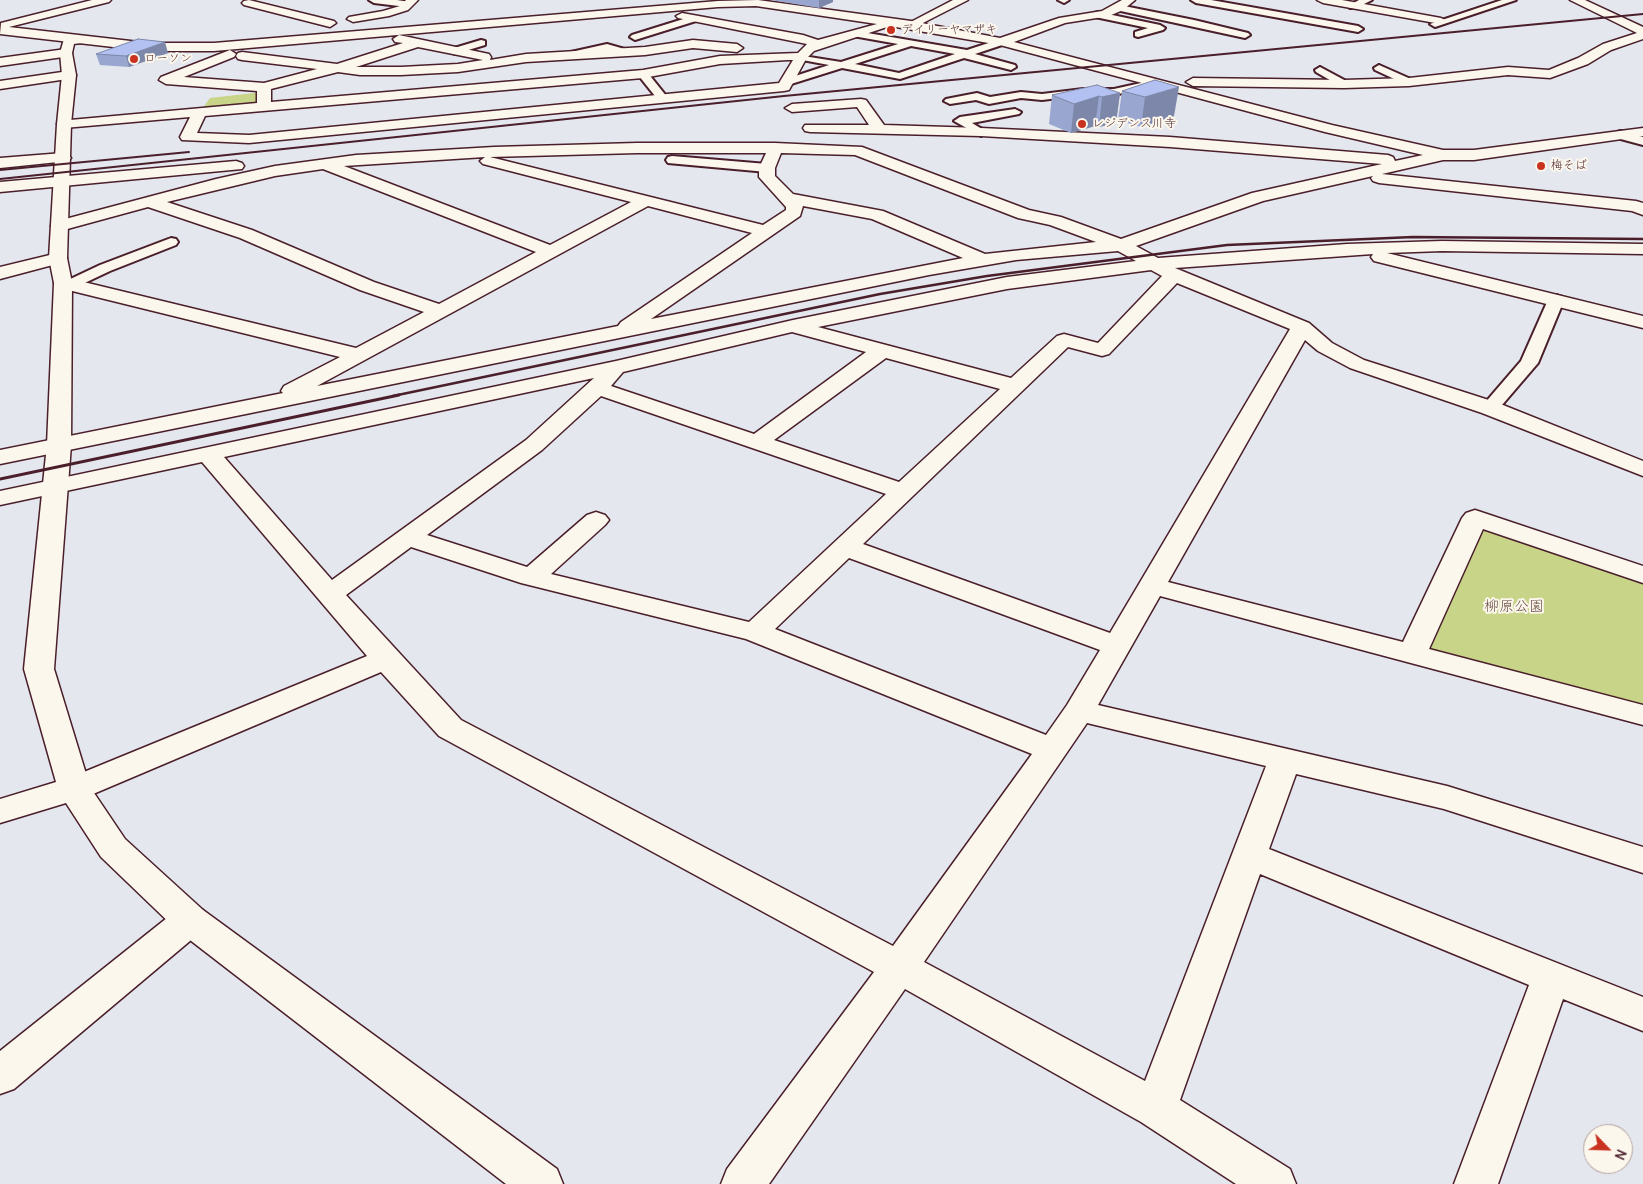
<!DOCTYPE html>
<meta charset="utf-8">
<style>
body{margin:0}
#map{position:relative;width:1643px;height:1184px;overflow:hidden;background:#e5e7ee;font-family:Delius,sans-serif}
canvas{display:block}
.north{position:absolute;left:1583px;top:1124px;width:50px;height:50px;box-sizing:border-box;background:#fbf7ec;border:1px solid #b4a19f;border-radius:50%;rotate:114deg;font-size:14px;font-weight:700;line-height:20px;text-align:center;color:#4a1f2b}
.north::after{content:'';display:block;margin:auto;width:18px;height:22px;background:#c8321e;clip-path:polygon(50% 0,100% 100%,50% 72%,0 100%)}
</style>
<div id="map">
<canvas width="1643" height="1184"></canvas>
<div class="north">N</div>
</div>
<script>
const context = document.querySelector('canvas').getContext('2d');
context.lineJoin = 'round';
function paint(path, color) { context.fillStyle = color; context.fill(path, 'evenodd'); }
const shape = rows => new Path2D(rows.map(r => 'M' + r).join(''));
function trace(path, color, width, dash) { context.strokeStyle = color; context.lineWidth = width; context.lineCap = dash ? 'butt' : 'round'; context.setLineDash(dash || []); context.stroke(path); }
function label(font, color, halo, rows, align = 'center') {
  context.font = font + ' Delius,"Klee One",sans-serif'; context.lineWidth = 4; context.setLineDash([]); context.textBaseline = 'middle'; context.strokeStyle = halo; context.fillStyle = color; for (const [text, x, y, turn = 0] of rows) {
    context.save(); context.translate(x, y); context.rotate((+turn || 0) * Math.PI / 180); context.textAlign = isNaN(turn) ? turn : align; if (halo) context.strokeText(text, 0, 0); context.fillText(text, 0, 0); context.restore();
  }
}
paint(shape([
 [263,92,264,106,200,112,210,98],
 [1475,518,1643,575,1643,715,1412,654]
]), '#c8d488');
const lane = shape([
 [369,0,397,0,410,2,412,4,407,7,374,3,369,0],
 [1058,0,1069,0,1064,3,1058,0],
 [1191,0,1211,0,1358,26,1363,29,1358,32,1196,3,1191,0],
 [1359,0,1372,0,1356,8,1350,8,1348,6,1359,0],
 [1502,0,1516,0,1435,27,1430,24,1502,0],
 [1119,5,1194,20,1248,33,1250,35,1245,38,1116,10,1116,6,1119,5],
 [1098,12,1160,25,1165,28,1163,30,1138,37,1135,36,1135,32,1148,28,1095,17,1095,13,1098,12],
 [693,16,696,17,696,21,635,40,630,37,632,35,693,16],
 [856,31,967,50,1001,39,1006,42,1005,44,975,54,1015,65,1016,67,1011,70,964,58,900,79,842,68,791,84,783,84,782,82,783,80,829,65,797,59,796,57,797,55,841,62,898,44,853,36,853,32,856,31],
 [911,46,955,54,899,73,855,64,911,46],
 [481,40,485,41,485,45,455,54,450,51,451,49,481,40],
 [607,44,628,50,629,52,624,55,607,50,575,57,570,54,571,52,607,44],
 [1379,65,1413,80,1414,82,1413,84,1405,84,1375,70,1374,68,1379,65],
 [1320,67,1348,82,1349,84,1348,86,1340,86,1316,72,1315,70,1320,67],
 [643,71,647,72,667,97,669,99,667,101,659,101,639,76,638,74,639,72,643,71],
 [1150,81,1154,82,1155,84,1154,86,1114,95,1083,95,1042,100,1021,98,989,104,976,100,950,104,944,101,946,99,977,93,990,97,1021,92,1042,94,1083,89,1114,89,1150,81],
 [1015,109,1021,112,1019,114,972,123,987,132,981,136,954,121,960,117,1015,109],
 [1621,131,1643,137,1643,145,1617,138,1615,135,1617,132,1621,131],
 [672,156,767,164,773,168,767,172,668,163,666,160,668,157,672,156],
 [171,238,176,239,178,242,176,245,110,271,74,288,69,290,64,288,61,285,64,282,100,265,171,238],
 [1556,295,1562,297,1564,300,1538,363,1496,412,1490,413,1484,412,1481,408,1484,404,1521,361,1548,300,1550,297,1556,295]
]);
const street = shape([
 [92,0,111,0,109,2,9,27,148,43,214,43,718,1,758,0,911,21,1000,38,1059,18,1102,11,1122,0,1135,0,1123,10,1109,16,1065,23,1014,42,1332,125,1443,150,1474,150,1643,128,1643,136,1474,160,1443,160,1382,174,1636,201,1643,203,1643,215,1632,211,1379,183,1373,181,1371,178,1373,176,1263,201,1136,246,1158,258,1347,244,1442,241,1643,244,1643,254,1442,251,1387,253,1643,316,1643,328,1374,261,1371,257,1373,254,1175,268,1309,323,1332,343,1364,360,1498,403,1643,461,1643,476,1482,413,1350,368,1318,351,1305,340,1168,582,1403,642,1462,518,1466,513,1475,510,1643,566,1643,583,1483,529,1429,649,1643,705,1643,725,1160,596,1098,705,1447,786,1643,847,1643,873,1444,809,1296,774,1269,849,1643,997,1643,1031,1563,999,1498,1184,1454,1184,1529,985,1260,874,1180,1100,1290,1169,1296,1184,1236,1184,1141,1122,905,989,769,1184,721,1184,727,1169,874,972,439,736,381,672,86,797,74,801,62,797,58,789,62,781,367,656,202,462,0,505,0,491,616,361,793,320,1007,277,1136,261,1118,251,1016,260,929,275,0,464,0,450,283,393,281,391,284,386,340,357,56,287,54,283,56,279,63,277,356,348,424,312,360,290,240,238,148,207,60,231,54,230,51,226,54,222,216,179,275,166,356,155,494,147,637,143,775,143,862,147,1029,210,1061,217,1121,239,1252,193,1382,164,1170,147,981,136,810,132,805,131,803,128,805,125,869,125,857,107,792,112,785,108,792,104,861,99,866,100,884,125,981,128,1170,137,1388,155,1393,157,1395,161,1423,155,1325,132,1000,45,890,26,814,51,806,59,789,90,784,91,249,143,182,140,180,137,190,117,64,128,59,127,57,124,59,121,257,103,257,91,166,84,159,80,161,77,230,50,236,54,234,57,184,77,264,83,317,69,242,60,238,59,236,56,238,53,242,52,337,64,403,43,395,42,393,39,399,35,489,54,491,57,490,60,526,54,645,47,693,40,737,44,743,48,737,52,693,48,645,55,526,62,458,72,401,75,360,75,338,72,271,89,271,102,643,70,720,56,798,53,807,44,678,18,676,16,682,13,803,35,818,40,877,24,756,6,718,7,214,51,148,51,0,34,1,23,92,0],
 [418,47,483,60,458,64,401,67,356,67,418,47],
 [788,60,793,60,779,83,249,135,197,133,205,116,643,78,720,64,788,60],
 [637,153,766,153,759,168,759,177,786,207,786,210,763,225,490,157,637,153],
 [781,153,855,155,1018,218,1050,225,1096,242,985,254,883,211,793,194,775,176,775,168,781,153],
 [485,157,480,161,483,164,631,202,550,245,344,166,485,157],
 [323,169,536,252,439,304,374,282,252,230,167,202,275,176,323,169],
 [648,206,752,233,621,322,618,326,317,386,648,206],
 [803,206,872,219,963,258,651,319,800,216,803,206],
 [1151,270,1162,276,1098,343,1064,334,1057,336,1011,378,818,327,1007,289,1151,270],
 [1177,283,1290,329,1110,633,863,544,1068,347,1102,356,1109,354,1177,283],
 [792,332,866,352,754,434,611,386,623,372,792,332],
 [886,358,1000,389,899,482,774,440,886,358],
 [594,378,526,440,332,580,224,457,594,378],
 [601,396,886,494,749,622,551,574,605,525,609,520,605,515,596,512,587,515,527,567,427,535,542,450,601,396],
 [411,547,521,583,746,639,1032,754,893,946,461,720,346,595,411,547],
 [849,558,1100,650,1067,705,1046,735,775,629,849,558],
 [1087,723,1266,766,1145,1081,924,962,1087,723],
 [249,0,334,21,336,23,330,27,244,5,242,3,244,1,249,0],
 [406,0,418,0,408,10,389,16,353,22,347,19,349,17,383,11,400,6,406,0],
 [1317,0,1342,0,1441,18,1447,21,1441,24,1323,3,1317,0],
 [1570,0,1585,0,1643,27,1643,39,1611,50,1588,64,1550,78,1508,75,1409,86,1344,88,1193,86,1186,82,1193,78,1344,80,1409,78,1508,67,1549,70,1578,58,1603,44,1637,33,1570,0],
 [66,49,72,53,70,56,0,66,0,58,66,49],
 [69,71,74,72,76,75,74,78,0,89,0,81,69,71],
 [63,153,68,155,71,158,68,161,0,168,0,158,63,153],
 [236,161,242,163,244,166,242,169,0,192,0,182,236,161],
 [58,253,64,254,67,258,64,262,0,279,0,267,58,253],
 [190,905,203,910,208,920,203,930,14,1089,0,1094,0,1051,177,910,190,905]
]);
const secondary = shape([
 [953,0,968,0,915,27,911,29,905,25,953,0],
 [77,36,83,40,81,43,74,44,72,53,76,75,71,124,67,258,72,283,71,445,54,669,90,787,125,839,203,910,557,1169,563,1184,506,1184,177,930,101,857,66,803,0,823,0,799,56,782,24,669,47,445,54,283,49,258,57,124,62,75,60,53,64,39,77,36]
]);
trace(lane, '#4a1f2b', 4);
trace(street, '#4a1f2b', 3);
trace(secondary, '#4a1f2b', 3);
paint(lane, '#fbf7ec');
paint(street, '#fbf7ec');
paint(secondary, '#fbf7ec');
trace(shape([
 [0,170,189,152],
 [0,179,784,96,1643,14]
]), '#4a1f2b', 2);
trace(shape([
 [393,396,880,294,987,276,1227,245,1413,237,1643,239]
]), '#4a1f2b', 2.5);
trace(shape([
 [0,479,399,395]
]), '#4a1f2b', 3);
paint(shape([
 [771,0,833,0,833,2,819,8],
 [168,53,129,67,100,65,96,54],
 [1155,80,1174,116,1141,127,1118,120,1122,91],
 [1120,93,1116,123,1099,127,1095,126,1071,133,1049,124,1052,95]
]), '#99a6cf');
paint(shape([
 [819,0,833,0,833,2,819,8],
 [165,42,168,53,129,67,126,56],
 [1179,87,1174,116,1141,127,1145,97],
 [1120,93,1116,123,1099,127,1102,97],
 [1099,96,1095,126,1071,133,1074,104]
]), '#7d87a9');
const building = shape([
 [138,39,165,42,126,56,96,54,138,39],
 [1155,80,1179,87,1145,97,1122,91,1155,80],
 [1097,85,1120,93,1102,97,1099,96,1074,104,1052,95,1097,85]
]);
paint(building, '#b2c1f1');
trace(building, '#7d87a9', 1);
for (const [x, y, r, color] of [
 [891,30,5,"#c8321e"],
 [134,59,5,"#c8321e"],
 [1082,124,5,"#c8321e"],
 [1541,166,5,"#c8321e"]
]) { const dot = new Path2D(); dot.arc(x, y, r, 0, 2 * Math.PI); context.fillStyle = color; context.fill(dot); trace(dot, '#fbf7ec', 2); }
label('12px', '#4a1f2b', '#fbf7ec', [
 ["デイリーヤマザキ",901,30],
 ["ローソン",144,59],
 ["レジデンス川寺",1092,124],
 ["梅そば",1551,166]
], 'left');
label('15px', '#6a4c42', '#fbf7ec', [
 ["柳原公園",1514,607]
]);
</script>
